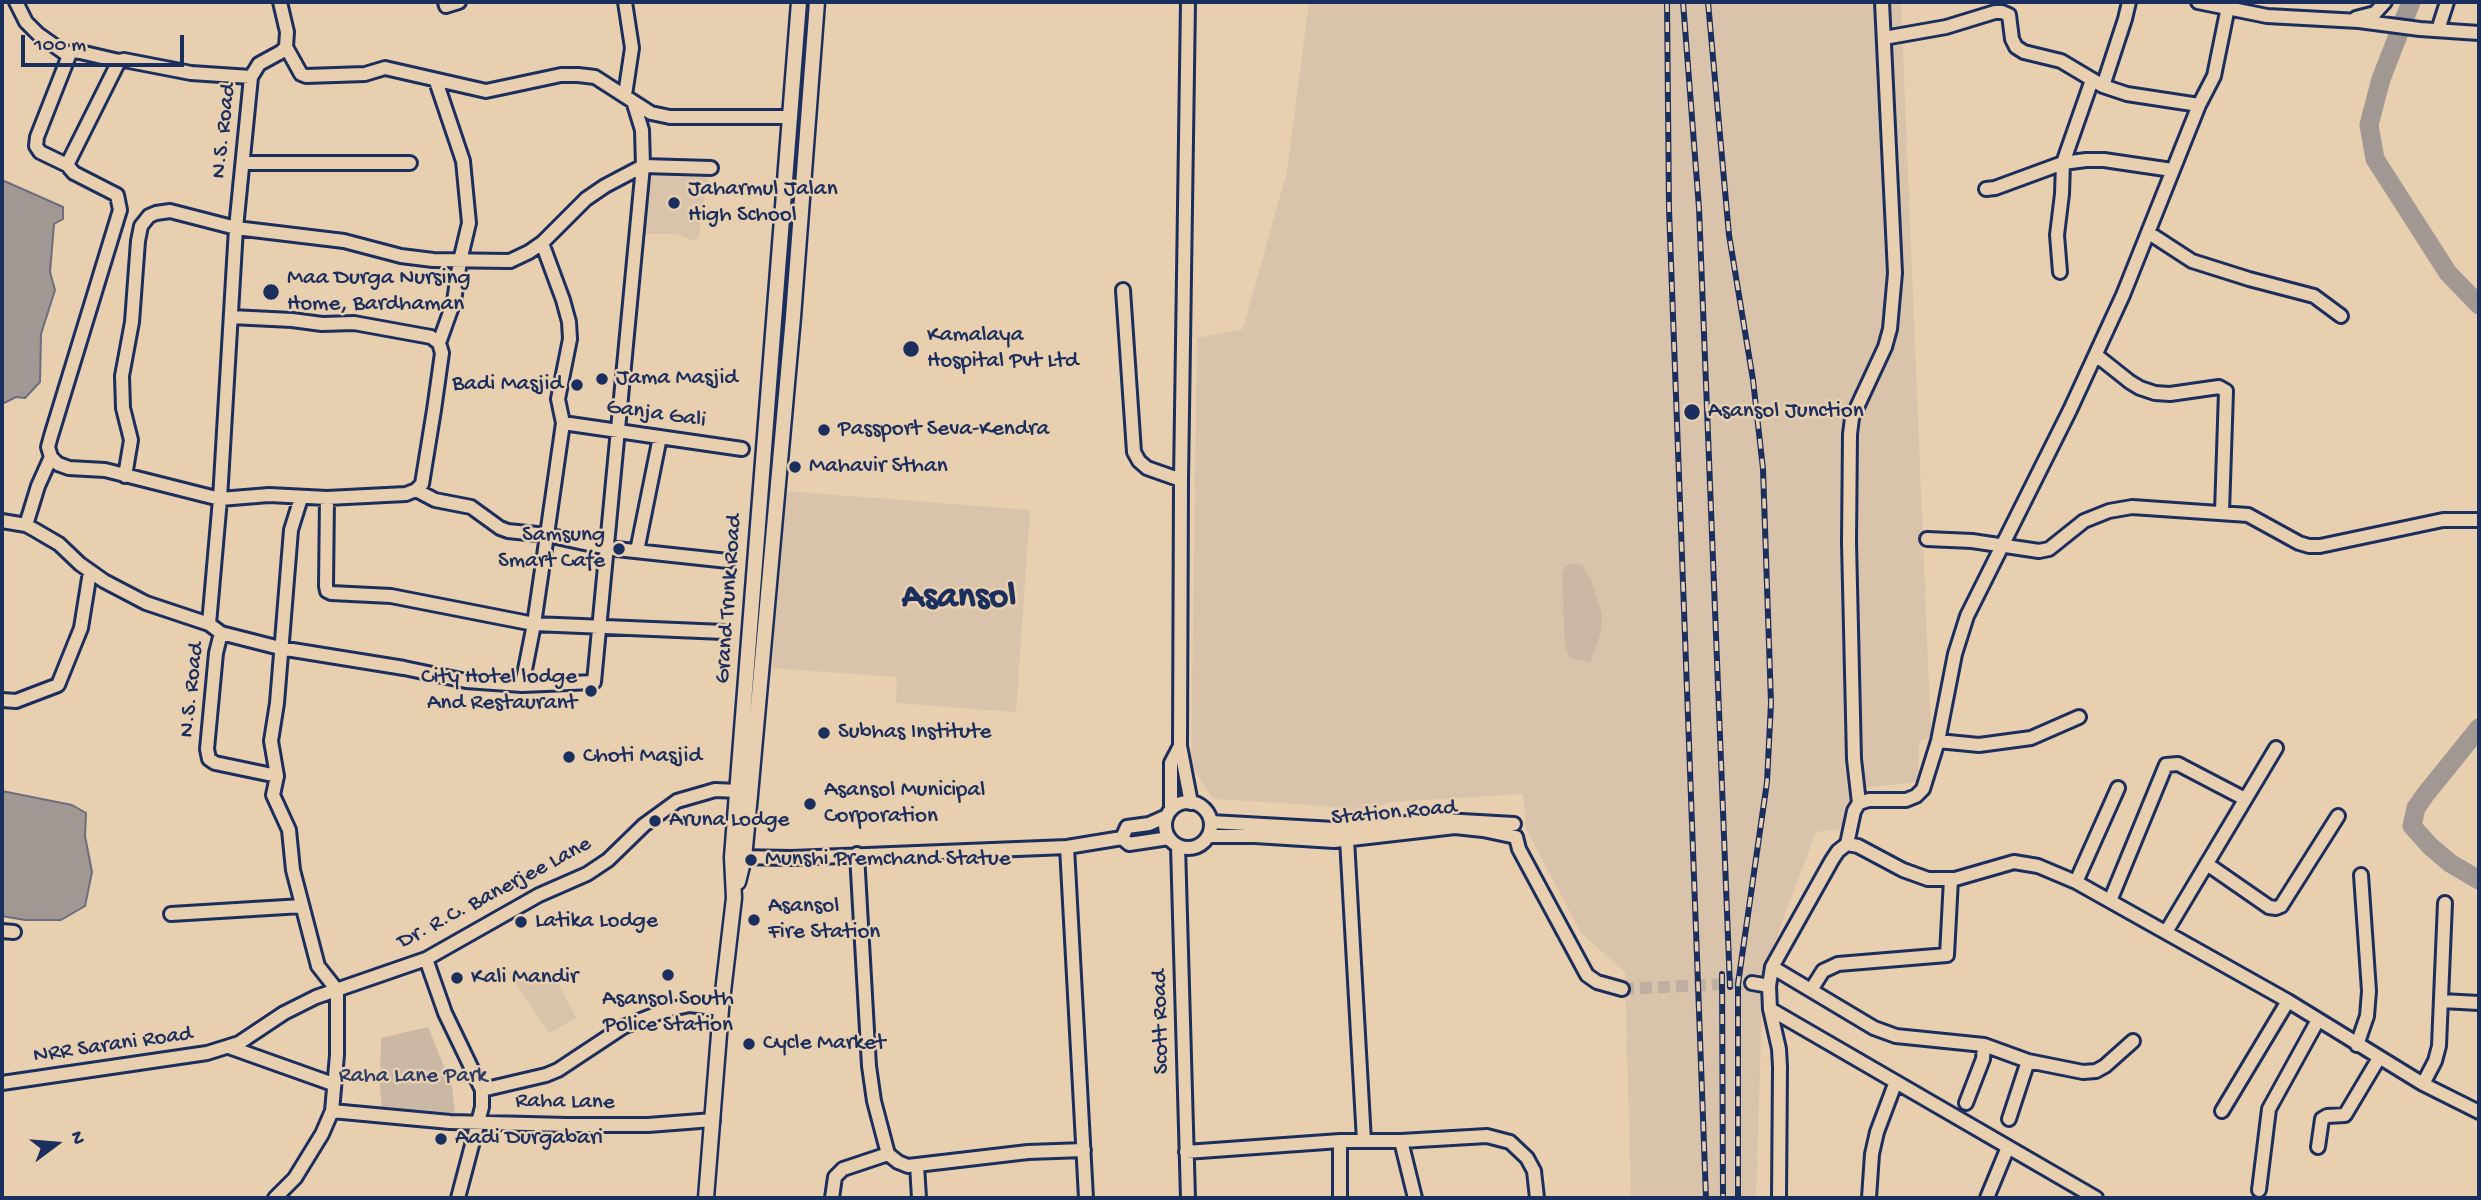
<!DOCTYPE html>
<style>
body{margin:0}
#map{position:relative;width:2481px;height:1200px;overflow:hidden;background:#e8cfb0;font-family:"Gochi Hand",sans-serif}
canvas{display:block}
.frame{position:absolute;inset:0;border:4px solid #1b2f5e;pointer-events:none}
.north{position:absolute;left:21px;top:1109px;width:70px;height:70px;-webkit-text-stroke:5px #e8cfb0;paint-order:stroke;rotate:74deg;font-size:19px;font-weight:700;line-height:28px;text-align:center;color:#1b2f5e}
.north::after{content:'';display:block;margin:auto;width:24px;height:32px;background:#1b2f5e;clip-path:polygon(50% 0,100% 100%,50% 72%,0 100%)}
.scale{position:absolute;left:21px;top:35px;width:163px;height:32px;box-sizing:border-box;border:4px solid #1b2f5e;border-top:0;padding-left:9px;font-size:21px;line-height:24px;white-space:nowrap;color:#1b2f5e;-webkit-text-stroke:5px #e8cfb0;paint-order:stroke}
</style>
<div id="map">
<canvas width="2481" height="1200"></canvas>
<div class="frame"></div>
<div class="north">N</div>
<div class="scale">100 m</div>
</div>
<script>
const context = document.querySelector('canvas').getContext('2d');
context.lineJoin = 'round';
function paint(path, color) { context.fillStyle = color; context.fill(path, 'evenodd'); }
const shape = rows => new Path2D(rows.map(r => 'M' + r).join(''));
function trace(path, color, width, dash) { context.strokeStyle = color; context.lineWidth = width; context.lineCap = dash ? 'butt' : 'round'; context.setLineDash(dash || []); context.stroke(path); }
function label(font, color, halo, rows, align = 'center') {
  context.font = font + ' "Gochi Hand",sans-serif'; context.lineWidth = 5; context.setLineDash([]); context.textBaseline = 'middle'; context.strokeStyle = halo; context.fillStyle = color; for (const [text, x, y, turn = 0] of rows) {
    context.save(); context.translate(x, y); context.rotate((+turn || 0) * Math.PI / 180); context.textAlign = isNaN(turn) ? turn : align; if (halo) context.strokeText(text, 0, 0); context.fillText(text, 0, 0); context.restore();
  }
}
paint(shape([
 [1309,2,1901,2,1931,736,1919,742,1918,782,1852,789,1847,828,1816,832,1763,973,1756,1198,1631,1198,1625,972,1581,933,1526,829,1523,794,1392,802,1359,811,1328,806,1213,799,1191,765,1197,338,1243,329,1287,171],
 [646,171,708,174,699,236,693,241,677,234,641,234],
 [784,491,1030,510,1016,712,896,703,897,677,772,668],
 [552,971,576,1018,549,1033,508,972]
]), '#d9c3aa');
paint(shape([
 [1572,563,1582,565,1590,577,1602,614,1601,632,1590,662,1570,658,1565,647,1562,575,1565,566],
 [428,1027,452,1086,455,1114,382,1111,380,1084,381,1038]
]), '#cab7a4');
const water = shape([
 [2,180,63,207,63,219,54,224,50,272,55,290,41,334,40,382,25,398,16,397,2,404,2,180],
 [2,791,72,805,86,813,85,836,92,872,85,906,61,920,25,920,2,916,2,791]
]);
paint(water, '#a19894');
trace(water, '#6b6e7e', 2);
trace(shape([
 [2411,2,2381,79,2369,125,2375,159,2448,273,2479,305],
 [2479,728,2425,795,2416,808,2412,826,2430,846,2450,863,2479,880]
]), '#a19894', 19);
trace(shape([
 [1622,989,1752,983]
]), '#bfafa0', 12, [12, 6]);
const minor = shape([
 [16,2,26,22,38,34,69,56],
 [445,2,446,6,459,2],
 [625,2,632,48,625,95],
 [2198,2,2267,16,2359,21,2420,29,2479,33],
 [2356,18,2375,13,2385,2],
 [2438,30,2447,2],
 [1884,38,1946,27,1995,12,2002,12,2009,15,2012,39,2016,47,2024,52,2061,61,2103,86,2127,94,2199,105],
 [286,47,301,74,306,76,365,74,385,68,486,91,561,75,578,75,595,77,651,113,670,117,791,117],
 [436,81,463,161,469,223,460,261,454,301,439,343],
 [2103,86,2125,19,2129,2],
 [243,163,410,163],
 [67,165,40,152,36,146,37,137,70,53,74,51,80,52,119,61],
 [1986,189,1995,188,2063,163,2086,160,2104,160,2172,170],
 [2149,233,2192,261,2249,279,2314,296,2341,316],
 [2060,272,2057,235,2062,194,2063,163,2092,80],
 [1123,290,1134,452,1139,461,1147,468,1181,480],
 [231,317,292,320,322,324,354,323,431,337,439,343,442,353,434,410,422,484,416,490,406,494,327,498,269,495,220,499,105,470,69,468,58,464,51,457,48,447,51,436,120,210,117,195,74,173,67,165,119,61,124,60,191,73,251,77],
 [2096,355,2130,382,2140,388,2155,393,2170,394,2219,387,2226,391,2222,512],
 [563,423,742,449],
 [125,476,131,440,123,408,122,376,132,322,138,241,141,226,149,216,156,213,170,211,236,228,344,241,401,256,433,260,510,261,529,252,542,243,586,199,605,186,643,166,711,168],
 [416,490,435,500,471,507,500,528,508,531,547,535,607,548,728,561],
 [327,498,326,586,327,591,331,593,391,596,534,624,724,632],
 [2,521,26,525,35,530,59,544,80,564,104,581,146,603,209,624],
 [26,525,38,486,51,457],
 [1927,539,1972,541,2039,551,2049,549,2084,521,2109,511,2132,507,2248,515,2299,543,2309,546,2320,546,2443,520,2479,520],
 [637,551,660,437],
 [221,633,280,648,404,668,466,681,522,685,594,682,643,166,642,130,634,104],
 [522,685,534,624,547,535,563,423,558,399,570,339,569,322,563,300,542,243],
 [2,700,16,701,58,685,81,628,90,572],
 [1938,741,1979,745,2031,738,2079,717],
 [1180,746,1181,480,1188,2],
 [277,776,271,741,277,703,291,530,301,498],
 '1165 825a23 23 0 1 1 46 0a23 23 0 1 1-46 0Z',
 [1859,803,1854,759,1849,542,1850,434,1852,418,1885,347,1890,329,1895,273,1882,2],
 [1171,810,1171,763,1180,746,1191,803],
 [1167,816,1149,824,1127,827,1122,838,1129,844,1169,838],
 [1211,822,1334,829,1444,820,1514,824],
 [1208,836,1255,836,1334,841,1455,827,1483,830,1516,837,1519,849,1587,975,1597,982,1622,989],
 [1347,839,1364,1141],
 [1847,844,1854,811,1859,803,1869,800,1906,800,1916,796,1923,789,1938,741,1955,654,1967,616,2070,410,2123,295,2199,105,2214,76,2229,2],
 [1178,846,1188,1198],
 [1067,847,1086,1198],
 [857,854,869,1066,874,1101,888,1154,898,1162,908,1166,1028,1152,1084,1150],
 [736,857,792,858,1067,847,1122,838],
 [2207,864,2269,907,2276,908,2281,906,2338,816],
 [2076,882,2118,788],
 [2110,901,2166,765,2178,764,2245,799],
 [171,914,302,906],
 [2,931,14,932],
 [2166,932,2276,748],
 [426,959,445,1013,482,1090,482,1107,458,1198],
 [1772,967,1874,1028,1896,1036,1984,1045,2028,1061,2083,1072,2096,1071,2105,1066,2133,1041],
 [1752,983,1769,986],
 [1811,990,1823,971,1838,964,1947,955,1951,879],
 [2442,1001,2479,1003],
 [1770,1009,2096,1198],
 [2357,1045,2367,1016,2369,991,2361,875],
 [229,1047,333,1084],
 [2,1083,207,1053,239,1043,284,1013,316,997,426,959,539,895,587,874,608,860,644,825,677,801,715,790,739,791],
 [2423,1084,2435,1061,2439,1046,2445,903],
 [482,1090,546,1075,558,1070,623,1027,666,1010,690,1005,721,1009],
 [1966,1103,1983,1059,1984,1045],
 [332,1111,450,1122,567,1125,648,1125,713,1120],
 [2222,1111,2288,1001],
 [2009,1119,2028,1061],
 [1340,1141,1340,1198],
 [1401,1141,1415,1198],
 [2318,1147,2322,1119,2327,1116,2345,1115,2379,1058],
 [1186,1152,1340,1141,1401,1141,1487,1136,1510,1142,1527,1158,1534,1171,1537,1198],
 [917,1165,919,1198],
 [2259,1190,2269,1109,2318,1020],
 [275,1198,295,1178,322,1134,332,1111,337,1055,337,990,318,966,293,870,289,830,273,795,277,776,215,763,209,759,207,749,216,653,221,633,209,624,220,499,236,228,251,77,259,64,281,52,286,47,287,32,280,2],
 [832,1198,835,1177,843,1169,888,1154],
 [1779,1198,1780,1067,1779,1049,1770,1009,1769,986,1772,967,1832,860,1838,851,1847,844,1858,846,1903,870,1928,879,1955,879,2014,862,2038,866,2076,882,2288,1001,2423,1084,2479,1112],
 [1869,1198,1872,1154,1877,1132,1895,1084],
 [1987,1198,2008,1147]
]);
const major = shape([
 [738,882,744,858,750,795,793,317,817,2],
 [706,1198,721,1009,734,898,732,857,799,2]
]);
trace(minor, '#1b2f5e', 18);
trace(major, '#1b2f5e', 19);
trace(minor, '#e8cfb0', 12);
trace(major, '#e8cfb0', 14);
const rail = shape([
 [1667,2,1669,209,1706,1198],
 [1683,2,1699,208,1730,987],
 [1708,2,1729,235,1753,380,1763,469,1771,703,1767,782,1738,984,1738,1198],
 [1722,974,1723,1198]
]);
trace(rail, '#1b2f5e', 6);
trace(rail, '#e8cfb0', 3.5, [10]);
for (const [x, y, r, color] of [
 [674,203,7,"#1b2f5e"],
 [271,292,9,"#1b2f5e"],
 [911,349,9,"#1b2f5e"],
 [602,379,7,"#1b2f5e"],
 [577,385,7,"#1b2f5e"],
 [1692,412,9,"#1b2f5e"],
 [824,430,7,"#1b2f5e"],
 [795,467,7,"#1b2f5e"],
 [619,549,7,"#1b2f5e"],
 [591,691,7,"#1b2f5e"],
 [824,733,7,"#1b2f5e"],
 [569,757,7,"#1b2f5e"],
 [810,804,7,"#1b2f5e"],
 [655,821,7,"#1b2f5e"],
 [751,860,7,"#1b2f5e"],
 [754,920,7,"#1b2f5e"],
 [521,922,7,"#1b2f5e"],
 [668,975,7,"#1b2f5e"],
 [457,978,7,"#1b2f5e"],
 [749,1044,7,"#1b2f5e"],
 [441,1139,7,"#1b2f5e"]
]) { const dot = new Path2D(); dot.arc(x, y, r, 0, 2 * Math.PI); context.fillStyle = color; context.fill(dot); trace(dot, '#e8cfb0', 2.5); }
label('23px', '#1b2f5e', '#e8cfb0', [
 ["N.S. Road",225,131,-84],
 ["Ganja Gali",656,415,8],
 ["Grand Trunk Road",730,599,-86],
 ["N.S. Road",193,690,-84],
 ["Station Road",1394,814,-5],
 ["Dr. R.C. Banerjee Lane",495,894,-28],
 ["Scott Road",1162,1022,-91],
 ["NRR Sarani Road",113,1046,-8],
 ["Raha Lane",565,1103,1]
]);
label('23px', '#1b2f5e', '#e8cfb0', [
 ["Jaharmul Jalan",688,190],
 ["High School",688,216],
 ["Maa Durga Nursing",287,279],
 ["Home, Bardhaman",287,305],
 ["Kamalaya",927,336],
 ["Hospital Pvt Ltd",927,362],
 ["Jama Masjid",616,379],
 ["Badi Masjid",563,385,"right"],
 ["Asansol Junction",1708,412],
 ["Passport Seva-Kendra",838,430],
 ["Mahavir Sthan",809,467],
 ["Samsung",605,536,"right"],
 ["Smart Cafe",605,562,"right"],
 ["City Hotel lodge",577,678,"right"],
 ["And Restaurant",577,704,"right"],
 ["Subhas Institute",838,733],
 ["Choti Masjid",583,757],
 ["Asansol Municipal",824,791],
 ["Corporation",824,817],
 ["Aruna Lodge",669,821],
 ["Munshi Premchand Statue",765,860],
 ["Asansol",768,907],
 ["Fire Station",768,933],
 ["Latika Lodge",535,922],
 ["Kali Mandir",471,978],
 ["Asansol South",668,1000,"center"],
 ["Police Station",668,1026,"center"],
 ["Cycle Market",763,1044],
 ["Aadi Durgabari",455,1139]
], 'left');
label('23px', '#2c3d65', '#e8cfb0', [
 ["Raha Lane Park",413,1077]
]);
label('bold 37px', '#1b2f5e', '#e8cfb0', [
 ["Asansol",959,599]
]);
</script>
